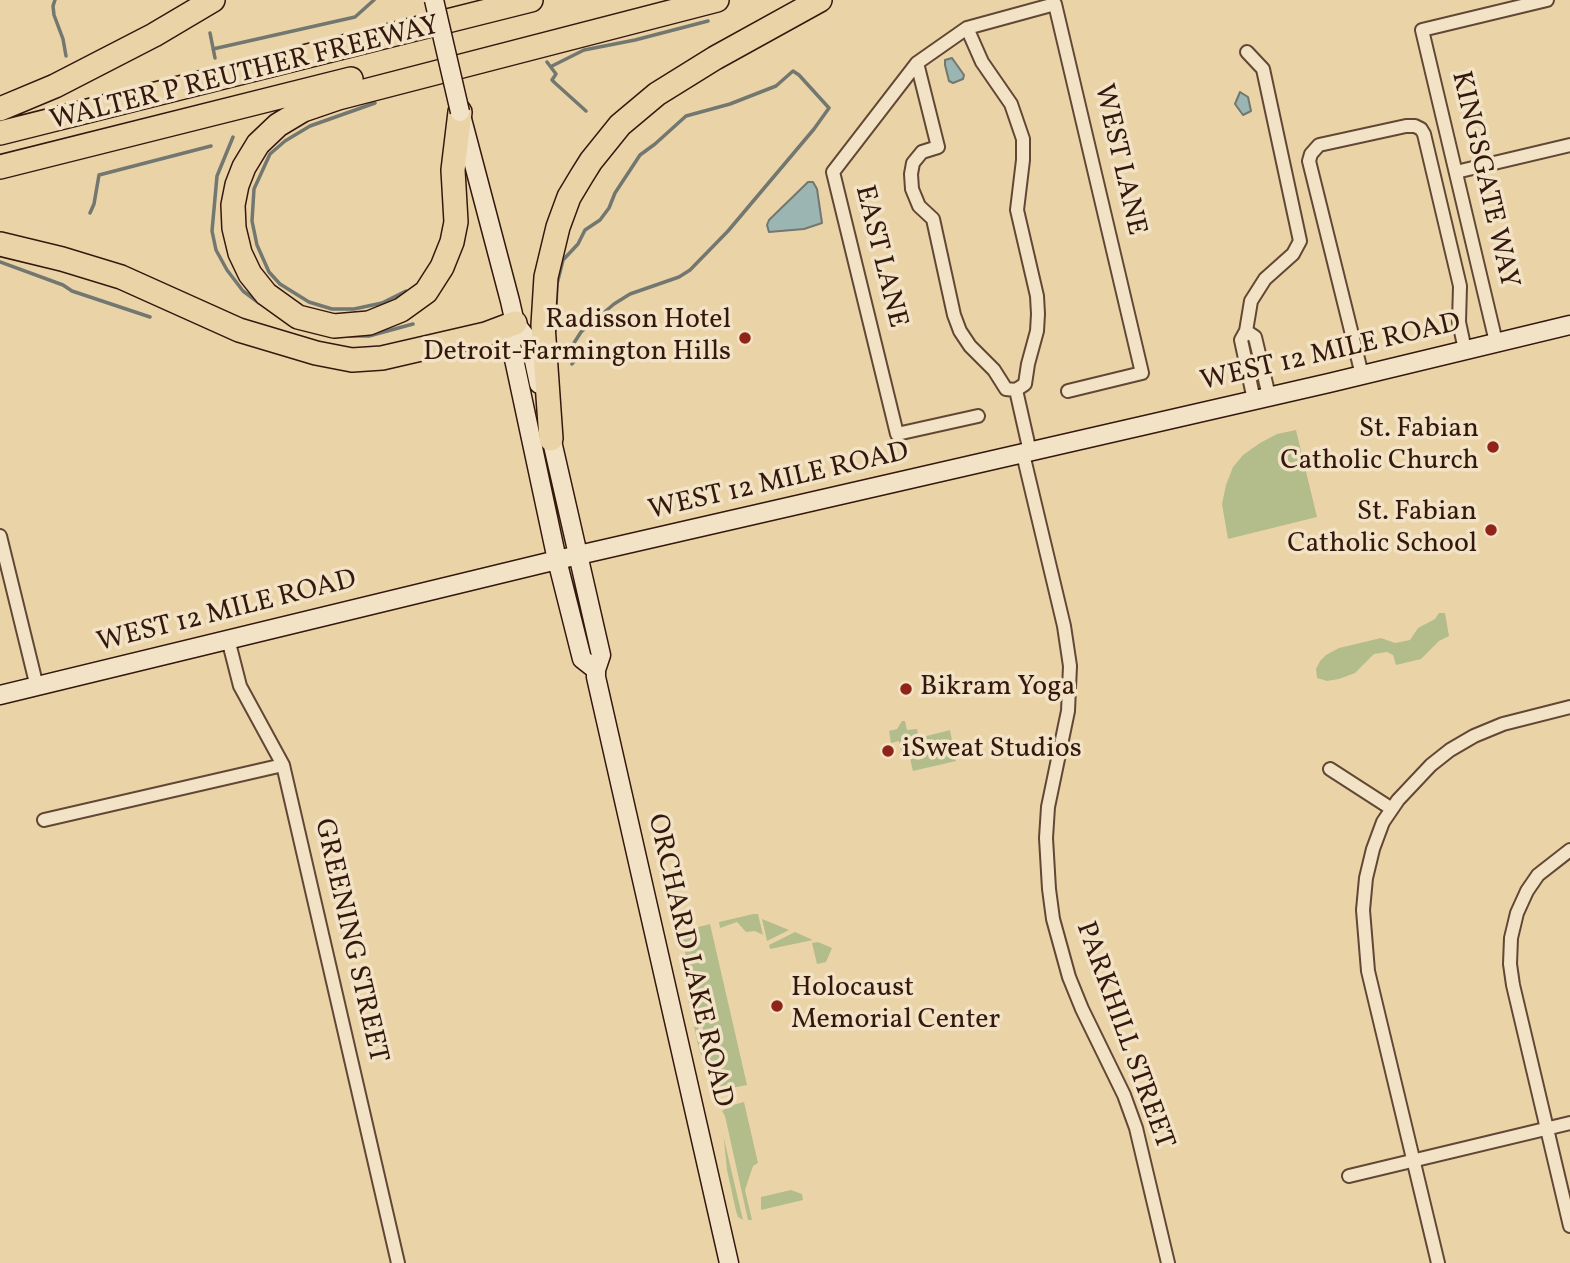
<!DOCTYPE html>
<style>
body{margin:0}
canvas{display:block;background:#ebd3a8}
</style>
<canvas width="1570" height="1263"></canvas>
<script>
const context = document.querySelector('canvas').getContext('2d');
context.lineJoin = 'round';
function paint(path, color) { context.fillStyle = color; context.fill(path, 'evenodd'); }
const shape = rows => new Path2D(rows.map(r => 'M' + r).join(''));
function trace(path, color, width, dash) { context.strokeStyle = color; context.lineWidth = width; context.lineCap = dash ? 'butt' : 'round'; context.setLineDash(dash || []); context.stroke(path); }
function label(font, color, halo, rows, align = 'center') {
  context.font = font + ' Vollkorn,serif'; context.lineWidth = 7; context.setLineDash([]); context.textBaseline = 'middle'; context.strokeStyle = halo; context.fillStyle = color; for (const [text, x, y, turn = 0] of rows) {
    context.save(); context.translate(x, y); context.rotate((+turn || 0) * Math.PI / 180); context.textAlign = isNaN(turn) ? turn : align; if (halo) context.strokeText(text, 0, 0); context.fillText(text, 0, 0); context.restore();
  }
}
paint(shape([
 [1296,430,1317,517,1228,539,1222,504,1226,485,1233,467,1243,455,1260,443,1277,434],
 [1439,613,1445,613,1449,636,1439,641,1421,659,1396,665,1393,655,1387,652,1374,654,1355,673,1339,679,1327,681,1317,678,1316,669,1320,661,1326,655,1339,648,1381,638,1395,643,1410,640,1418,628,1435,619],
 [902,721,905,721,907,730,917,729,919,738,950,730,956,761,913,771,908,750,901,751,899,741,891,743,889,731,897,729],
 [753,914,758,914,763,935,755,931,746,932,737,922,720,928,719,922],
 [762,919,789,930,767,941],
 [710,924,747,1085,726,1089,720,1087,713,1072,681,935,687,930],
 [795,932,813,940,770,949,769,945],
 [818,942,832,948,826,962,817,964,812,943],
 [684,968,691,996,709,1074,699,1049,687,995],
 [744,1102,758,1163,753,1166,745,1190,752,1220,748,1220,725,1116,722,1111,729,1106],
 [723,1131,724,1139,743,1220,738,1217,736,1211,727,1170],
 [791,1190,802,1194,803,1200,761,1210,761,1197]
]), '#b3bd8b');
const water = shape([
 [952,58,964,75,963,79,953,83,949,81,945,65,945,60,952,58],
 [1240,92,1248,97,1251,111,1243,115,1235,104,1240,92],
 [808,182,813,182,817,189,822,223,804,229,769,232,767,225,769,220,808,182]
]);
paint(water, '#9bb6b2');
trace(water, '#727770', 2);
trace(shape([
 [55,0,53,6,54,15,63,39,66,56],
 [210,33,215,58],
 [213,49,355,17,374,0],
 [547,62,556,74,552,80,555,83,586,111],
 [552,66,584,50,635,40,708,21],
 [375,103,310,126,285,141,270,154,254,189,252,221,257,245,269,272,280,284,309,302,332,309,354,309,382,303,406,291],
 [233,137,217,176,212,231,216,250,227,270,243,291,259,303],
 [99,175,211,146],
 [90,213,94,204,99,175],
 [0,262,63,285,72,291,150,317],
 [555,331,557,284,563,260,578,244,585,230,600,220,609,208,615,193,640,155,655,144,686,116,730,104,776,86,793,71,799,75,829,108,814,129,728,231,690,270,679,277,630,294,614,304,581,332,572,346,575,360,572,364],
 [346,336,369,336,413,324]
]), '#727770', 3.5);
const minor = shape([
 [967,28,982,62,1011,104,1023,139,1023,160,1017,210,1037,296,1038,314,1037,331,1028,364,1025,384,1016,390],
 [1247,52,1263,69,1300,241,1293,254,1265,279,1251,301,1246,331,1241,340,1254,400],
 [917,63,938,147,922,152,913,163,911,174,912,189,919,206,933,219,954,315,960,331,970,346,994,370,1006,389,1016,390],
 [1456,172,1570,145],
 [1246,331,1255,337,1269,396],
 [1496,342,1422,30,1547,0],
 [1362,375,1309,161,1311,154,1319,145,1406,126,1415,126,1421,129,1424,134,1460,286,1459,322,1465,350],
 [1016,390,1030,452],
 [978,416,897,434,833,172,917,63,967,28,1055,4,1142,373,1068,391],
 [1023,454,1064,626,1070,666,1068,711,1048,807,1046,838,1049,889,1053,919,1069,977,1082,1009,1124,1095,1136,1128,1168,1263],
 [0,536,37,687],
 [228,639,240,686,283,765,398,1263],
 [1330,769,1392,809],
 [44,820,283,765],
 [1570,850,1538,875,1527,891,1517,913,1511,938,1510,964,1513,985,1570,1226],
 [1349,1176,1570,1123],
 [1438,1263,1368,971,1363,910,1366,878,1373,849,1383,822,1398,800,1431,765,1450,750,1474,736,1503,724,1570,707]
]);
const secondary = shape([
 [462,119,510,301,515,323,511,345,557,560,582,659,596,670],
 [515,323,530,342,539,384],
 [549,428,601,655,596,670,596,677,729,1263],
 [0,695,557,560,1329,383,1570,325]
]);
const motorway = shape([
 [0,109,55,86,154,35,213,0],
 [460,112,453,170,456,222,452,242,442,267,426,292,401,310,369,323,334,326,298,317,266,294,250,274,240,253,234,228,233,205,237,185,244,167,258,144,278,125,303,110,338,98,717,0],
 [0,133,531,0],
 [0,167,351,79],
 [0,244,62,259,121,277,239,330,316,353,352,360,382,358,486,334,515,323],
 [551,439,543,325,546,277,558,227,569,197,581,177,591,161,620,125,657,94,715,58,820,0]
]);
trace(minor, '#624734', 16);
trace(secondary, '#35180d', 21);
trace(motorway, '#35180d', 26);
trace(minor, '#f2e2c6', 12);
trace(secondary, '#f2e2c6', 18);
trace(motorway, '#ebd3a8', 23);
const secondaryBridge = shape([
 [434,0,460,112]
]);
trace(secondaryBridge, '#35180d', 21, []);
trace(secondaryBridge, '#f2e2c6', 18);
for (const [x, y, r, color] of [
 [745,338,7,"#8f2418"],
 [1493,447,7,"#8f2418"],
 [1491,530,7,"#8f2418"],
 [906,689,7,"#8f2418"],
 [888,751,7,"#8f2418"],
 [777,1006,7,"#8f2418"]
]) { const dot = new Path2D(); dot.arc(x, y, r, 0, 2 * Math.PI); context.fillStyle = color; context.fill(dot); trace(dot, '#f2e2c6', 2.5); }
label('28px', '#35180d', '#f2e2c6', [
 ["WALTER P REUTHER FREEWAY",245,75,-14],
 ["WEST LANE",1118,160,77],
 ["KINGSGATE WAY",1483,180,77],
 ["EAST LANE",879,257,76],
 ["WEST 12 MILE ROAD",1331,354,-13],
 ["WEST 12 MILE ROAD",779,483,-13],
 ["WEST 12 MILE ROAD",227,613,-14],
 ["GREENING STREET",349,941,77],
 ["ORCHARD LAKE ROAD",688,961,77],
 ["PARKHILL STREET",1123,1036,70]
]);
label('28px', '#35180d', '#f2e2c6', [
 ["Radisson Hotel",731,322],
 ["Detroit-Farmington Hills",731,354],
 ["St. Fabian",1479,431],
 ["Catholic Church",1479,463],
 ["St. Fabian",1477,514],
 ["Catholic School",1477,546],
 ["Bikram Yoga",920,689,"left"],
 ["iSweat Studios",902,751,"left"],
 ["Holocaust",791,990,"left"],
 ["Memorial Center",791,1022,"left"]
], 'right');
</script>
